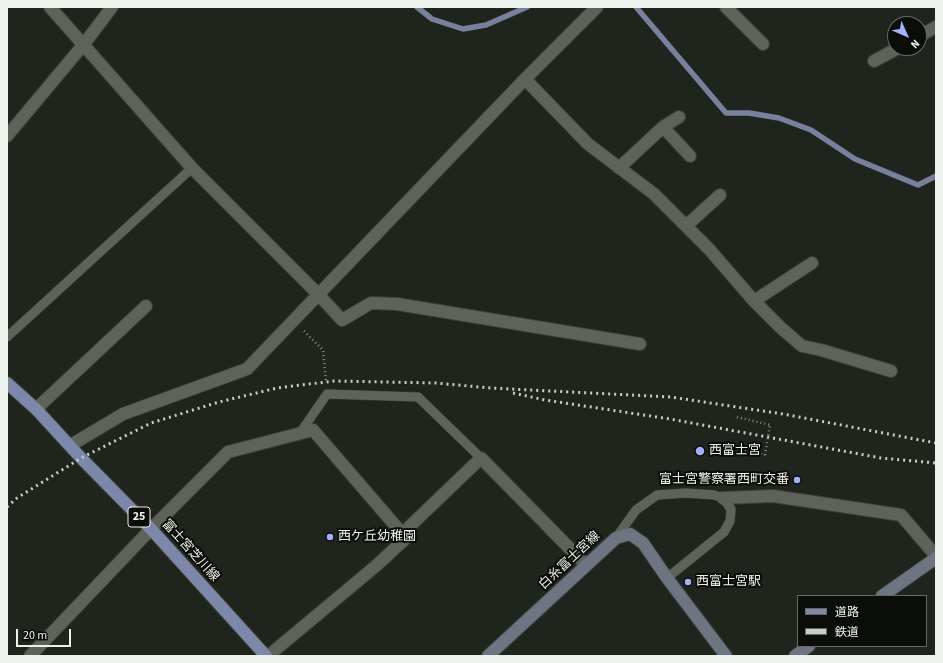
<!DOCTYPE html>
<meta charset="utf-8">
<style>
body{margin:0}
#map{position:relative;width:943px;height:663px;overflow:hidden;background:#1f251c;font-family:"Source Sans 3","Noto Sans JP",sans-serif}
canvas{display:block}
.frame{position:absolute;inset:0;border:8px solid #edf1eb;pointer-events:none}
.legend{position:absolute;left:797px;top:595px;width:130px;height:52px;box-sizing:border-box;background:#0b0d09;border:1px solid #656863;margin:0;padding:5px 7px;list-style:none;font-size:12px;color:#edf1eb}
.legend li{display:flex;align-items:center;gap:8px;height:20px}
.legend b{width:20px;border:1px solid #656863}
.north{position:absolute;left:887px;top:16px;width:40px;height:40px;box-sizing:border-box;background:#0b0d09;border:1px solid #656863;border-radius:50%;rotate:135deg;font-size:11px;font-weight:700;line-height:16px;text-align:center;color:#edf1eb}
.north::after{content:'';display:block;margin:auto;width:14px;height:18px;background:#a1b2fd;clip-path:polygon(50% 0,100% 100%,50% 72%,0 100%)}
.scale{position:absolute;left:16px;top:629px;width:55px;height:18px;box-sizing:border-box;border:2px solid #edf1eb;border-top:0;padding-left:5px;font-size:12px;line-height:14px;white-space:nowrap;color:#edf1eb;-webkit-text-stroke:3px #0b0d09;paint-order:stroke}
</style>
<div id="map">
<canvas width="943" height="663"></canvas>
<div class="frame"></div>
<ul class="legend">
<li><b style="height:5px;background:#7c87aa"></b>道路</li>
<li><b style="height:5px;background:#c9cec7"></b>鉄道</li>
</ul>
<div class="north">N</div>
<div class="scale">20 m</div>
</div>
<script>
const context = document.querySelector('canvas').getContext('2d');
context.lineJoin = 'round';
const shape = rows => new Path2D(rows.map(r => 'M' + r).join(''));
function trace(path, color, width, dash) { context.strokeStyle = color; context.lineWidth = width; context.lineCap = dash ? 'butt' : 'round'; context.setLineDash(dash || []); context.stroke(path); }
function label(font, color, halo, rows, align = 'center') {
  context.font = font + ' "Source Sans 3","Noto Sans JP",sans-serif'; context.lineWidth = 4; context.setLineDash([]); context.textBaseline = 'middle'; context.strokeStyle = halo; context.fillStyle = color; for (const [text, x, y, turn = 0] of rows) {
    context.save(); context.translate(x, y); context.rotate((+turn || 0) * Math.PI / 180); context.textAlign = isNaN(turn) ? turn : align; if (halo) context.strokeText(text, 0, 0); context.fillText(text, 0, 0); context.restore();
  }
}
trace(shape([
 [417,7,432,19,463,29,486,25,527,7],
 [636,7,726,113,749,113,779,118,811,130,855,159,918,185,936,176]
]), '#78809e', 5.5);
const service = shape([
 [7,337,192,168],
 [300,433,327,394,418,397,481,458],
 [616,538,636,510,657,495,686,493,714,495,723,498,731,509,730,521,724,532,667,578]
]);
const minor = shape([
 [50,7,192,168,318,294,342,320,371,303,397,304,640,344],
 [726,7,763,44],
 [919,36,936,27],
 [874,61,898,48],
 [525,79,588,144,654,194,709,249,754,301,780,327,802,346,821,350,891,371],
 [663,127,679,117],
 [7,136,84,44,112,7],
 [619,168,663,127,690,156],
 [686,226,720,195],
 [754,301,812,263],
 [36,409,146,306],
 [71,445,123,414,247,369,525,79,597,7],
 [723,498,773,496,901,515,936,556],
 [30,656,151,529,228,452,313,430,406,538],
 [268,656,377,565,406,538,409,527,481,458,586,565]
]);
const secondary = shape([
 [882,596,936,558],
 [488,656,616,538,630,534,643,543,667,578,726,656],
 [795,656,809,646]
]);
const primary = shape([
 [7,383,36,409,81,458,151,529,266,656]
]);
trace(service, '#3b4038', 10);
trace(minor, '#3b4038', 14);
trace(secondary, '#3b4038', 14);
trace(primary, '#3b4038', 14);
trace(shape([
 [304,331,323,350,326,382],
 [737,417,770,425],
 [737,449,765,455]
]), '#898e86', 2.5, [1, 3]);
trace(service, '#5d6358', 9);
trace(minor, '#5d6358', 12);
trace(secondary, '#6c7581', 12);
trace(primary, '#7c87aa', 12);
trace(shape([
 [513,393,545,400,670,419,881,458,936,463],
 [7,507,17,498,81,458,151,423,219,402,277,388,334,381,436,383,490,388,671,397,783,414,936,443]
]), '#c9cec7', 3, [2, 4]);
trace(shape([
 [765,455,770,425]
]), '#898e86', 2.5, [1, 3]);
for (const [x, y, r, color] of [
 [700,451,5,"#a1b2fd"],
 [797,480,4,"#a1b2fd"],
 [330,537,4,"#a1b2fd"],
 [688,582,4,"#a1b2fd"]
]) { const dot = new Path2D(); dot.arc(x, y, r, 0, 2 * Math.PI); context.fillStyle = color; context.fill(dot); trace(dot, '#0b0d09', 1.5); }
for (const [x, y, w] of [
 [139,517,22]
]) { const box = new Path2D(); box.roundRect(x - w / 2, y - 10, w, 20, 3); context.fillStyle = '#0b0d09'; context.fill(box); trace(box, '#edf1eb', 1); }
label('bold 12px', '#edf1eb', null, [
 ["25",139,517]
]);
label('13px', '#edf1eb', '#0b0d09', [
 ["西富士宮",709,451],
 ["富士宮警察署西町交番",789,480,"right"],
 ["西ケ丘幼稚園",338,537],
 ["西富士宮駅",696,582]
], 'left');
label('13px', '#edf1eb', '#0b0d09', [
 ["富士宮芝川線",190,551,48],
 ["白糸富士宮線",570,561,-43]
]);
</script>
